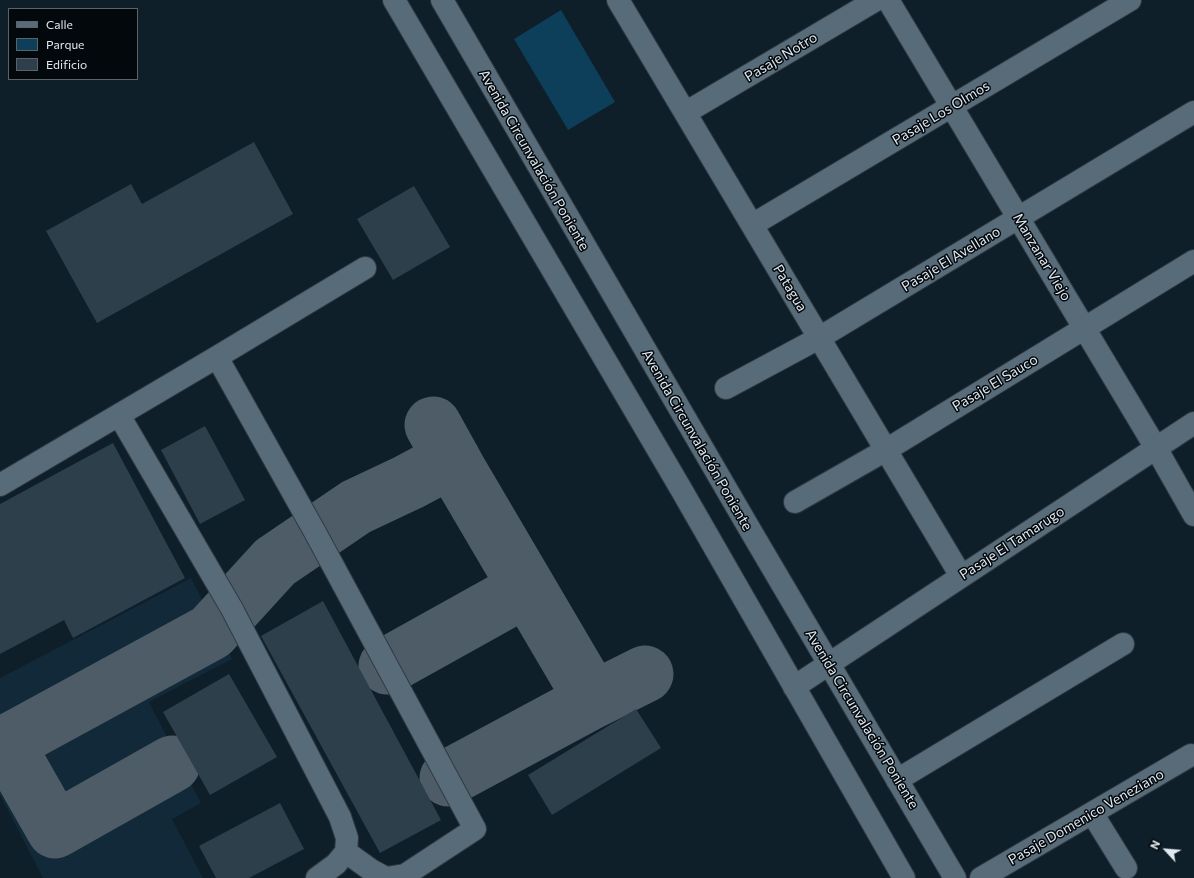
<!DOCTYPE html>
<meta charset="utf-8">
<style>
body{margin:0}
#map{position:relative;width:1194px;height:878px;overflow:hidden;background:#0e1f29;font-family:Commissioner,sans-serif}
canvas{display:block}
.legend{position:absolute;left:8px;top:8px;width:130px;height:72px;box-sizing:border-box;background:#03080c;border:1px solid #5b6268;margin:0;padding:5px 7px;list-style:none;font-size:12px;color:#dfe9f1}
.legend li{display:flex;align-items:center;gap:8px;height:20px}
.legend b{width:20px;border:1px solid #5b6268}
.north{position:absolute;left:1146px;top:830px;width:40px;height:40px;-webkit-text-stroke:3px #03080c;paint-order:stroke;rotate:296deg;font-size:11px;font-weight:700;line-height:16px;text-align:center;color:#dfe9f1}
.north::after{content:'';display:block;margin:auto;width:14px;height:18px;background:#dfe9f1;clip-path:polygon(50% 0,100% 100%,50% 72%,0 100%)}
</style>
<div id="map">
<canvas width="1194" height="878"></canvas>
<ul class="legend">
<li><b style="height:5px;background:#586b78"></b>Calle</li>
<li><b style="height:11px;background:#0e3f5a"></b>Parque</li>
<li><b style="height:11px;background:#2d3f4b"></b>Edificio</li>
</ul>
<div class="north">N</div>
</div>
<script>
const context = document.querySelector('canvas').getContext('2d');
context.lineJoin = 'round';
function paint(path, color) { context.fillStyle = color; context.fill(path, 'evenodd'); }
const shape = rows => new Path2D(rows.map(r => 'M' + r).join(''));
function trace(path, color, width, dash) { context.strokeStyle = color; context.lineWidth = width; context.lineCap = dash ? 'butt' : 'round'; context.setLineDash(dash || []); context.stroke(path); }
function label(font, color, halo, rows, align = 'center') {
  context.font = font + ' Commissioner,sans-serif'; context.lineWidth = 3; context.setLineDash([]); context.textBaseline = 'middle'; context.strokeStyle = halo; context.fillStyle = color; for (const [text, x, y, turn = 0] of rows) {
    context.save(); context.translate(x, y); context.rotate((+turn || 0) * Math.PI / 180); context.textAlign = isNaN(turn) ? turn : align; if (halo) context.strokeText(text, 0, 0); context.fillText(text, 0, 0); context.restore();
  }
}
paint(shape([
 [191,578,232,659,149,702,201,803,172,819,203,878,43,878,0,795,0,678]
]), '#112938');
paint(shape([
 [561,10,615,102,568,130,514,39]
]), '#0e3f5a');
trace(shape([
 [433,425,459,472,593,700],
 [387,666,527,588],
 [6,744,55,830,172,764],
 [0,747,211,632,275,562,356,507,409,482,452,459],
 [448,778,593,700,645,674]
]), '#4d5c66', 57);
paint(shape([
 [254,142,293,214,97,323,46,231,131,184,142,204],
 [414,186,450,247,393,280,357,219],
 [205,426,245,500,200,524,161,450],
 [113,443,185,578,73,638,64,620,0,654,0,504],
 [323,601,441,820,380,853,261,636],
 [229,674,277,757,210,795,163,712],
 [636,709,661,748,552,815,528,775],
 [280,803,304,849,249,878,216,878,199,846]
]), '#2d3f4b');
const minor = shape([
 [394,0,681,489,904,878],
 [442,0,749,528,955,878],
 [618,0,961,576],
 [888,0,1156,448,1194,515],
 [685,113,876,0],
 [752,225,1130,0],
 [217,357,365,268],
 [726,388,819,338,1194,112],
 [119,415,232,609,340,817,347,838,346,852,336,864,317,878],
 [0,485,217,357,316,534,475,829,405,875,386,878,371,870,346,852],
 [795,502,886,450,1194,261],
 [794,687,1194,423],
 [897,780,1123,644],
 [1092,813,1126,868],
 [981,878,1191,755]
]);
trace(minor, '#313a43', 24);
trace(minor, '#586b78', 22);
label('14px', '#dfe9f1', '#03080c', [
 ["Pasaje Notro",781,57,-31],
 ["Pasaje Los Olmos",941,113,-31],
 ["Avenida Circunvalación Poniente",534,160,60],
 ["Manzanar Viejo",1042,257,59],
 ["Pasaje El Avellano",951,259,-31],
 ["Patagua",790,288,59],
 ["Pasaje El Sauco",995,383,-31],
 ["Avenida Circunvalación Poniente",697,440,60],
 ["Pasaje El Tamarugo",1012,543,-33],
 ["Avenida Circunvalación Poniente",862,719,59],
 ["Pasaje Domenico Veneziano",1086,817,-30]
]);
</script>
